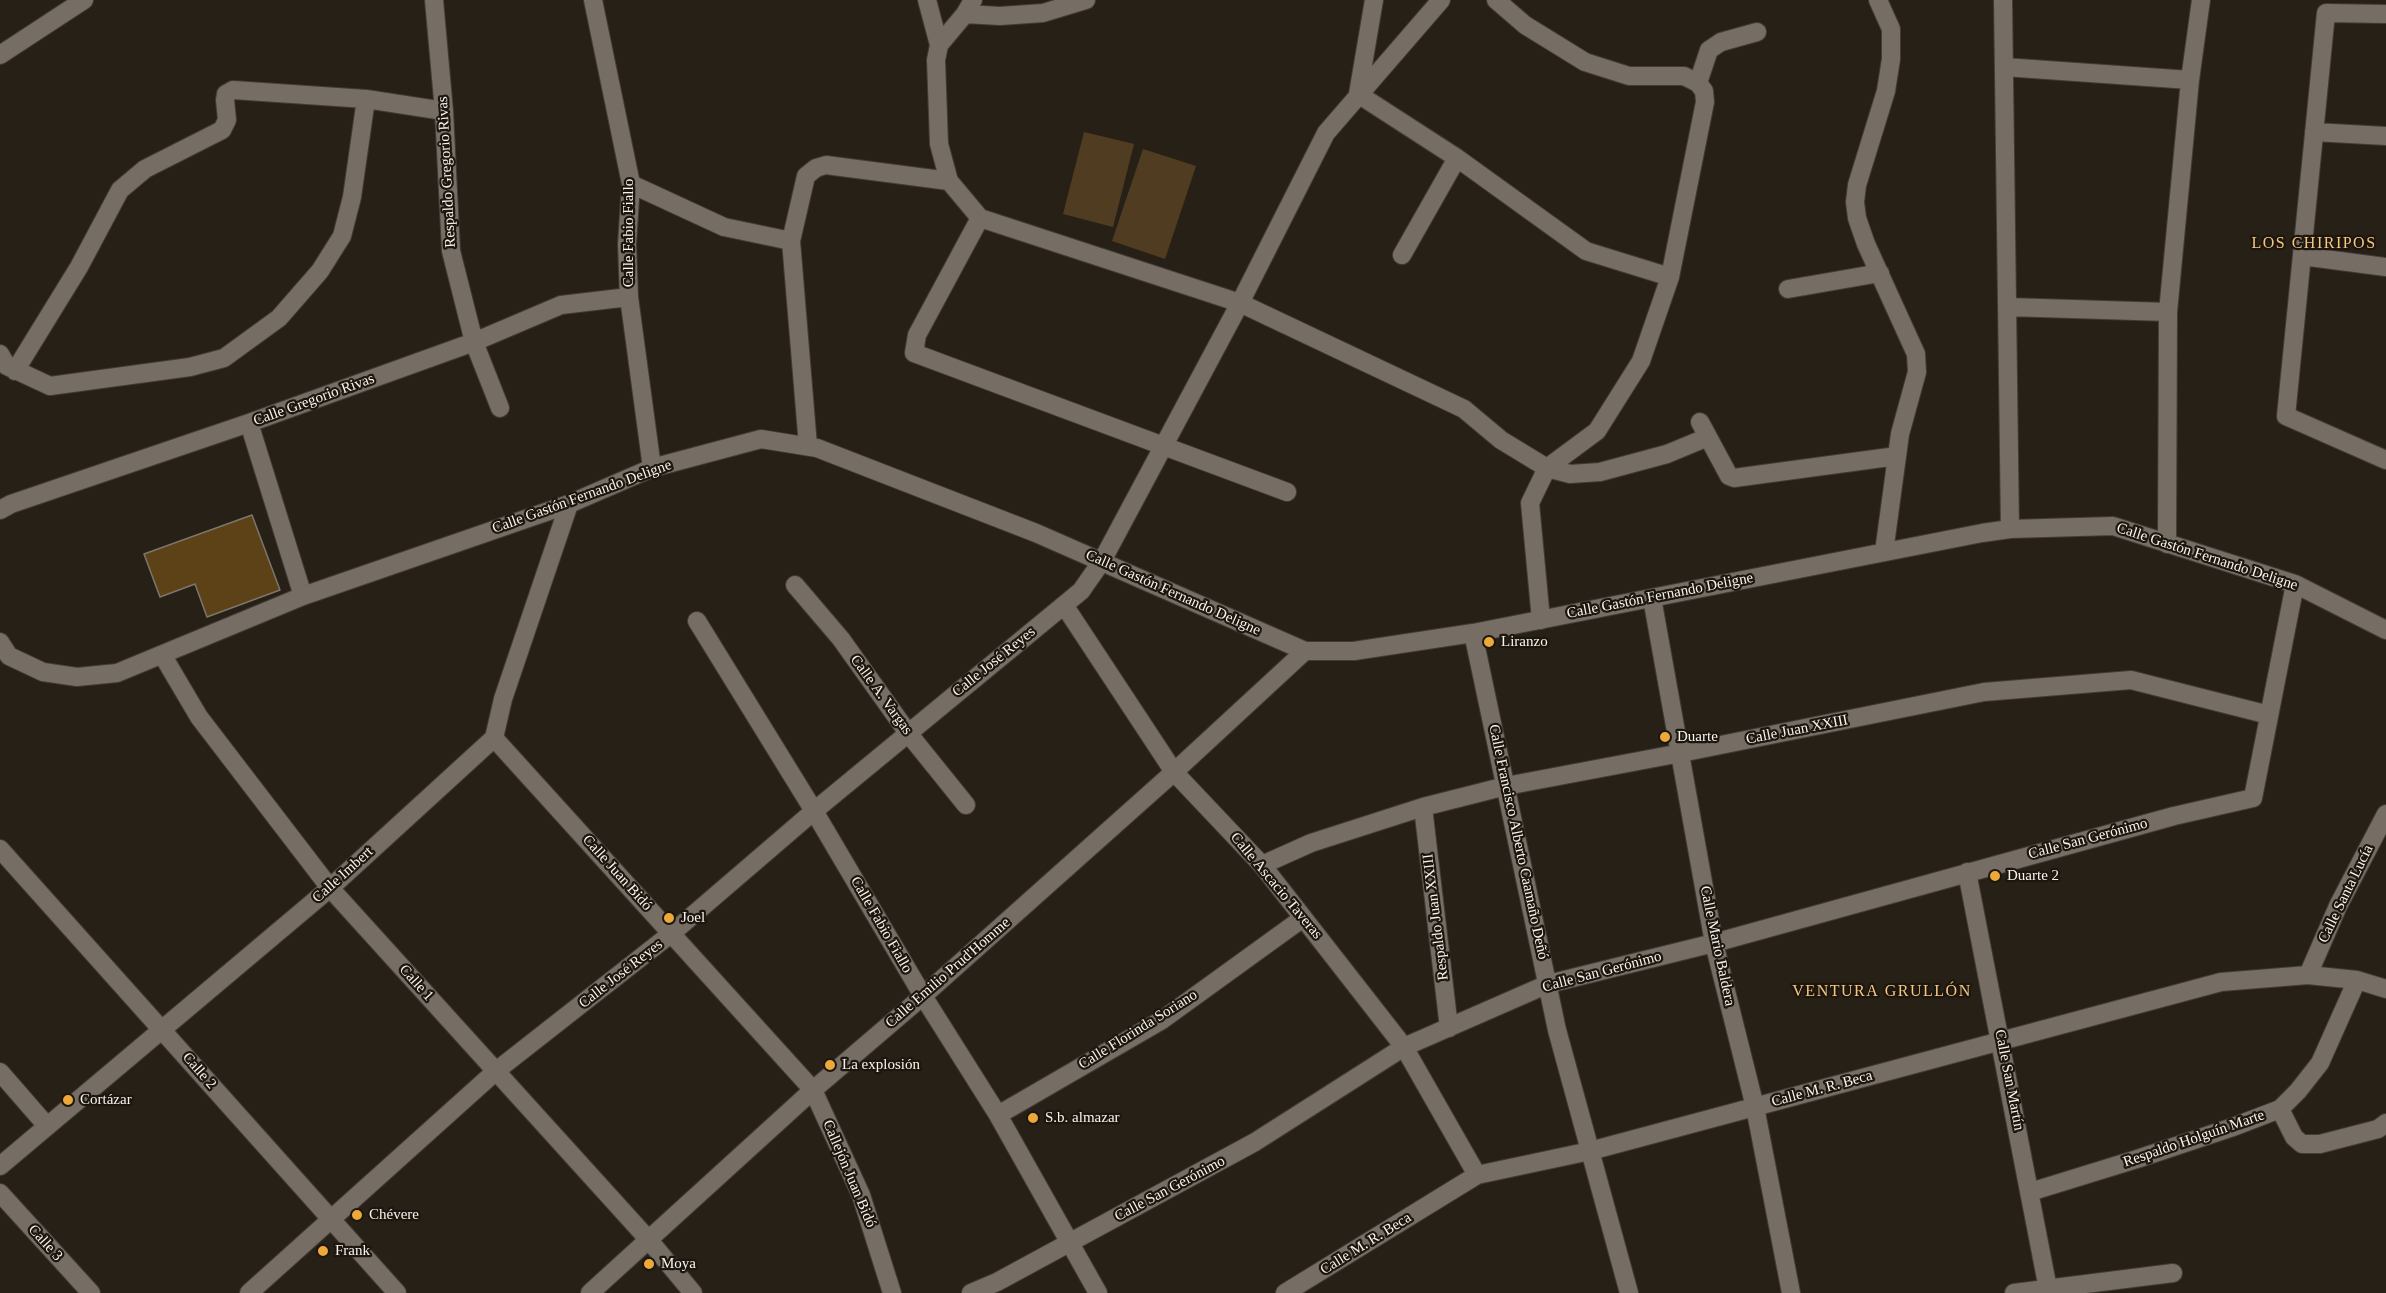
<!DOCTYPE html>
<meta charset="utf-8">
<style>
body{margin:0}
canvas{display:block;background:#262017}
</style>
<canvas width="2386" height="1293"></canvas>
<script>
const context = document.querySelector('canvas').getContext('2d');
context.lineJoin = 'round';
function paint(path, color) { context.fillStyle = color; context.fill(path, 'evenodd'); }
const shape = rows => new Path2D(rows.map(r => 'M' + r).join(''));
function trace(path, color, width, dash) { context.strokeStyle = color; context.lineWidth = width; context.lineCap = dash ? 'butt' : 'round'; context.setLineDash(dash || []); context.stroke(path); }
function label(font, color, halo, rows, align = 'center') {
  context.font = font + ' "Times New Roman",serif'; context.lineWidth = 4.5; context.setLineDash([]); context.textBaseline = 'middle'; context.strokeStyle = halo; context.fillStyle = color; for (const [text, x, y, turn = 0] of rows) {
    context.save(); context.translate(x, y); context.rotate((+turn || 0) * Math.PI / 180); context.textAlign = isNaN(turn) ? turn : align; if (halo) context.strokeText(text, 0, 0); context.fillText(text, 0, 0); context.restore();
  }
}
paint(shape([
 [1084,132,1134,144,1113,227,1063,214],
 [1143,149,1196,166,1165,259,1112,241]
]), '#503d21');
const building = shape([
 [252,515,280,590,207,617,195,584,160,597,144,554,252,515]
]);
paint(building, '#5d4218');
trace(building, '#7d766c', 1.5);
const minor = shape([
 [434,0,444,111,451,251,474,342,500,408],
 [593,0,631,184,627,244,629,297,652,468],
 [927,0,939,45],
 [973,0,965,14,939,45,936,60,939,144,949,181,980,218,1240,303,1464,409,1501,440,1547,468,1570,474,1600,472,1667,454,1708,437],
 [1374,0,1358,94,1457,158,1586,251,1670,277],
 [1496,0,1525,25,1585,62,1629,76,1684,76,1698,83,1704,91,1705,102,1670,277,1641,361,1597,431,1547,468,1530,503,1541,620],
 [1878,0,1891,29,1891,59,1886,91,1857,185,1855,202,1857,218,1866,244,1916,354,1917,372,1900,434,1884,552],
 [2003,0,2010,529],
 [965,14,1000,16,1043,13,1086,0],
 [2386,14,2326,13,2286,416,2386,460],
 [0,55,84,0],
 [2004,67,2190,80],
 [1698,83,1709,50,1721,42,1757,32],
 [2314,132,2386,136],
 [631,184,724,227,791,241],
 [980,218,917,335,914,353,1287,492],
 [1402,255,1457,158],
 [2302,256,2386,267],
 [1788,289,1880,273],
 [2008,307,2168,312],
 [0,354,7,366,50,386,190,367,224,358,279,318,320,271,342,236,352,197,366,99],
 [15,371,79,267,120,190,145,169,222,130,227,120,225,100,226,94,233,90,366,99,444,111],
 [1700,422,1729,476,1734,478,1897,456],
 [249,423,303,596],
 [808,446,791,241,806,176,816,168,826,165,949,181],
 [0,510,11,504,249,423,474,342,561,305,629,297],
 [2167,544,2168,312,2190,80,2201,0],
 [795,585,841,639,908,733,966,805],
 [1652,598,1714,943,1755,1107,1791,1293],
 [1064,605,1174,772,1262,865,1404,1047,1477,1175],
 [697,621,814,811,923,996,998,1115,1098,1293],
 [1473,633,1557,1030,1629,1293],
 [0,642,9,656,43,672,77,677,117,673,303,596,569,504,652,468,761,439,817,448,1036,533,1305,651,1354,651,1473,633,1982,533,2010,529,2113,526,2295,584,2386,630],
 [163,656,199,717,330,888,648,1239,693,1293],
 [494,738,813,1090,861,1195,892,1293],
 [1423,807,1449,1028],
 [0,849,397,1293],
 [1262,865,1311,843,1423,807,1506,786,1681,753,1984,692,2131,680,2269,715],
 [1967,872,2048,1289],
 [2308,975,2338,906,2386,814],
 [0,1072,47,1126],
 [2280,1109,2294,1137,2302,1144,2320,1144,2378,1129,2386,1123],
 [998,1115,1162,1020,1303,918],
 [0,1166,330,888,494,738,503,699,569,504],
 [2030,1192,2137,1159,2233,1127,2280,1109,2298,1091,2320,1063,2357,980],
 [0,1193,91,1293],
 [249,1293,496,1071,672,933,814,811,1081,591,1102,561,1240,303,1326,133,1441,0],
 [590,1293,813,1090,923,996,1174,772,1305,651],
 [971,1293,997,1282,1255,1142,1404,1047,1548,984,1714,943,2174,816,2253,798,2295,584],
 [1285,1293,1477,1175,1590,1151,2221,982,2308,975,2357,980,2386,989],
 [2014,1293,2173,1273]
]);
trace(minor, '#413c37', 20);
trace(minor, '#766e65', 18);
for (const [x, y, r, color] of [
 [1489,642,6,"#eca93a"],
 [1665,737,6,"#eca93a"],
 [1995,876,6,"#eca93a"],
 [669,918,6,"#eca93a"],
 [830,1065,6,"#eca93a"],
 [68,1100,6,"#eca93a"],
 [1033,1118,6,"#eca93a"],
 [357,1215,6,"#eca93a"],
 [323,1251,6,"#eca93a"],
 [649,1264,6,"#eca93a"]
]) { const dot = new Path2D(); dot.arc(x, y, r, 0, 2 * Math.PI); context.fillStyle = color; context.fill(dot); trace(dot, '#1c160e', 2); }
label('15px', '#f7f3ed', '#1c160e', [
 ["Respaldo Gregorio Rivas",447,172,-93],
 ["Calle Fabio Fiallo",629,233,-90],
 ["Calle Gregorio Rivas",314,400,-20],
 ["Calle Gastón Fernando Deligne",582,497,-20],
 ["Calle Gastón Fernando Deligne",2207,557,18],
 ["Calle Gastón Fernando Deligne",1173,593,24],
 ["Calle Gastón Fernando Deligne",1660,596,-11],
 ["Calle José Reyes",994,662,-39],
 ["Calle A. Vargas",881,695,54],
 ["Calle Juan XXIII",1797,730,-11],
 ["Calle San Gerónimo",2088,839,-15],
 ["Calle Francisco Alberto Caamaño Deñó",1518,842,78],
 ["Calle Juan Bidó",617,873,48],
 ["Calle Imbert",343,875,-42],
 ["Calle Ascacio Taveras",1276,886,50],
 ["Calle Santa Lucía",2346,894,-64],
 ["Respaldo Juan XXIII",1436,917,-97],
 ["Calle Fabio Fiallo",881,925,60],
 ["Calle Mario Baldera",1717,946,78],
 ["Calle San Gerónimo",1602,972,-15],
 ["Calle Emilio Prud'Homme",948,973,-41],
 ["Calle José Reyes",621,974,-38],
 ["Calle 1",416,983,48],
 ["Calle Florinda Soriano",1138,1030,-32],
 ["Calle 2",199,1071,49],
 ["Calle San Martín",2009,1080,79],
 ["Calle M. R. Beca",1822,1089,-15],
 ["Respaldo Holguín Marte",2194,1139,-19],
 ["Callejón Juan Bidó",849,1174,67],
 ["Calle San Gerónimo",1170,1189,-28],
 ["Calle 3",45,1243,48],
 ["Calle M. R. Beca",1366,1244,-32]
]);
label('15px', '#f7f3ed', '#1c160e', [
 ["Liranzo",1501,642],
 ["Duarte",1677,737],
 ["Duarte 2",2007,876],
 ["Joel",681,918],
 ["La explosión",842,1065],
 ["Cortázar",80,1100],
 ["S.b. almazar",1045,1118],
 ["Chévere",369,1215],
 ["Frank",335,1251],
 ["Moya",661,1264]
], 'left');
context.letterSpacing = '1.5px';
label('16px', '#f5c783', '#1c160e', [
 ["LOS CHIRIPOS",2314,244],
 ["VENTURA GRULLÓN",1882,992]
]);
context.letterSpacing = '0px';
</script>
